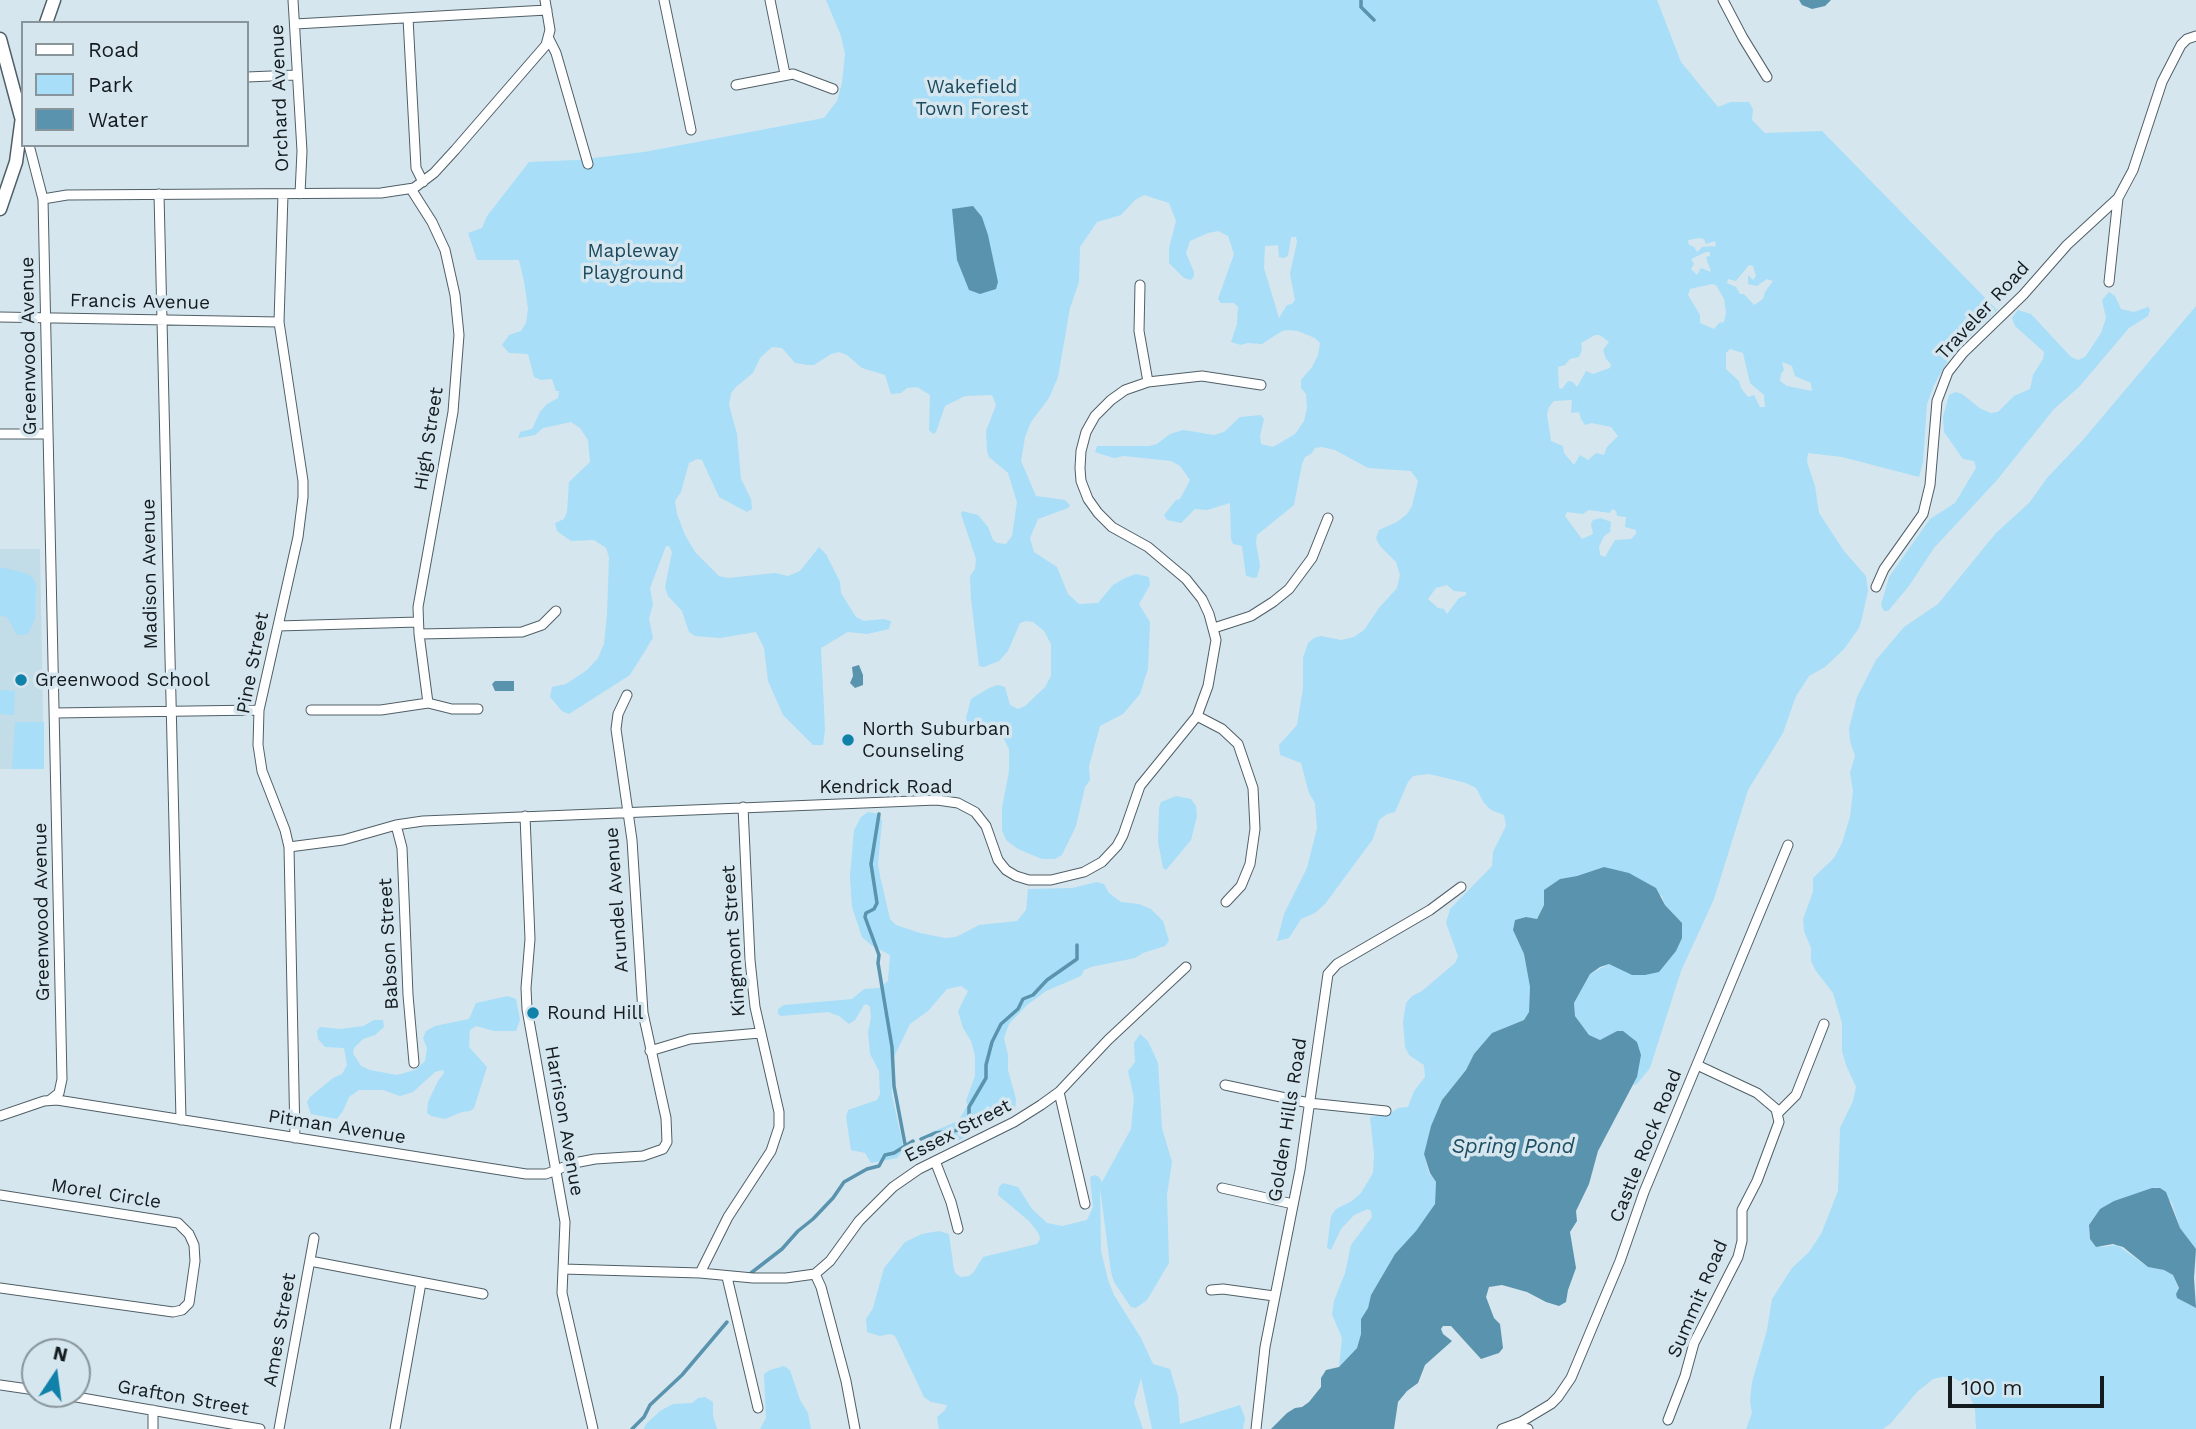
<!DOCTYPE html>
<style>
body{margin:0}
#map{position:relative;width:2196px;height:1429px;overflow:hidden;background:#d5e6ef;font-family:"Work Sans",sans-serif}
canvas{display:block}
.legend{position:absolute;left:21px;top:21px;width:228px;height:126px;box-sizing:border-box;background:#d5e6ef;border:2px solid #88959b;margin:0;padding:9px 12px;list-style:none;font-size:21px;color:#141b1e}
.legend li{display:flex;align-items:center;gap:14px;height:35px}
.legend b{width:35px;border:2px solid #88959b}
.north{position:absolute;left:21px;top:1338px;width:70px;height:70px;box-sizing:border-box;background:#d5e6ef;border:2px solid #88959b;border-radius:50%;rotate:13deg;font-size:19px;font-weight:700;line-height:28px;text-align:center;color:#141b1e}
.north::after{content:'';display:block;margin:auto;width:24px;height:32px;background:#1081a9;clip-path:polygon(50% 0,100% 100%,50% 72%,0 100%)}
.scale{position:absolute;left:1948px;top:1376px;width:156px;height:32px;box-sizing:border-box;border:4px solid #141b1e;border-top:0;padding-left:9px;font-size:21px;line-height:24px;white-space:nowrap;color:#141b1e;-webkit-text-stroke:5px #d5e6ef;paint-order:stroke}
</style>
<div id="map">
<canvas width="2196" height="1429"></canvas>
<ul class="legend">
<li><b style="height:9px;background:#fff"></b>Road</li>
<li><b style="height:19px;background:#a8def7"></b>Park</li>
<li><b style="height:19px;background:#5a93ad"></b>Water</li>
</ul>
<div class="north">N</div>
<div class="scale">100 m</div>
</div>
<script>
const context = document.querySelector('canvas').getContext('2d');
context.lineJoin = 'round';
function paint(path, color) { context.fillStyle = color; context.fill(path, 'evenodd'); }
const shape = rows => new Path2D(rows.map(r => 'M' + r).join(''));
function trace(path, color, width, dash) { context.strokeStyle = color; context.lineWidth = width; context.lineCap = dash ? 'butt' : 'round'; context.setLineDash(dash || []); context.stroke(path); }
function label(font, color, halo, rows, align = 'center') {
  context.font = font + ' "Work Sans",sans-serif'; context.lineWidth = 7; context.setLineDash([]); context.textBaseline = 'middle'; context.strokeStyle = halo; context.fillStyle = color; for (const [text, x, y, turn = 0] of rows) {
    context.save(); context.translate(x, y); context.rotate((+turn || 0) * Math.PI / 180); context.textAlign = isNaN(turn) ? turn : align; if (halo) context.strokeText(text, 0, 0); context.fillText(text, 0, 0); context.restore();
  }
}
paint(shape([
 [0,549,40,549,44,769,0,769]
]), '#c2dce8');
paint(shape([
 [826,0,1657,0,1681,62,1718,107,1731,102,1749,102,1753,109,1752,120,1765,133,1822,131,1997,310,1951,355,1934,385,1927,404,1923,462,1919,477,1842,457,1808,453,1807,462,1815,486,1819,513,1844,551,1866,576,1868,591,1862,618,1859,628,1844,649,1825,667,1809,676,1796,696,1783,733,1748,790,1714,899,1681,971,1650,1068,1637,1084,1633,1085,1637,1077,1617,1031,1600,1040,1589,1035,1575,1016,1574,1003,1590,974,1609,964,1620,968,1682,923,1665,905,1662,896,1604,867,1577,876,1560,879,1545,890,1544,905,1537,919,1526,917,1515,920,1513,930,1524,954,1530,987,1529,1012,1524,1020,1492,1033,1474,1054,1466,1070,1442,1100,1431,1126,1424,1154,1429,1173,1436,1182,1435,1204,1416,1232,1395,1254,1371,1295,1368,1308,1361,1319,1361,1334,1357,1348,1339,1367,1342,1338,1332,1314,1334,1301,1345,1273,1351,1245,1372,1217,1371,1211,1368,1209,1354,1215,1341,1229,1331,1250,1327,1248,1331,1216,1336,1209,1352,1201,1361,1193,1373,1173,1374,1154,1370,1117,1389,1114,1398,1108,1408,1107,1414,1091,1425,1077,1424,1065,1409,1055,1405,1047,1403,1022,1406,1003,1412,996,1422,991,1455,963,1458,956,1446,923,1450,909,1492,866,1493,852,1506,826,1504,815,1491,810,1484,803,1476,788,1466,783,1442,777,1428,774,1413,776,1408,782,1395,812,1387,814,1379,820,1373,839,1325,904,1315,913,1301,919,1289,938,1277,941,1284,914,1307,868,1317,828,1315,803,1309,793,1301,763,1280,755,1279,745,1297,725,1303,688,1303,658,1308,643,1314,638,1321,636,1341,640,1354,637,1364,630,1379,608,1397,588,1400,575,1396,562,1380,546,1376,538,1379,530,1397,522,1407,514,1412,506,1418,481,1411,471,1368,468,1335,450,1322,447,1315,448,1311,454,1305,457,1302,464,1294,505,1257,535,1256,543,1260,566,1257,577,1254,578,1246,576,1242,546,1233,544,1231,539,1230,503,1207,510,1195,509,1181,523,1167,520,1164,515,1176,500,1180,499,1190,480,1180,466,1171,461,1124,456,1114,458,1095,452,1097,446,1149,446,1157,444,1170,434,1183,430,1214,435,1224,432,1240,417,1261,415,1264,419,1260,436,1261,444,1273,447,1295,434,1304,421,1307,408,1306,394,1301,388,1301,380,1312,367,1318,355,1320,343,1315,338,1298,331,1288,330,1282,331,1262,344,1247,343,1241,345,1231,342,1237,324,1238,307,1234,303,1221,303,1218,299,1234,254,1228,236,1218,231,1208,233,1190,241,1186,253,1194,272,1194,276,1191,280,1184,278,1169,263,1169,248,1176,221,1169,203,1144,195,1135,200,1121,215,1097,222,1080,247,1079,282,1070,308,1058,377,1049,398,1031,422,1025,437,1021,461,1036,496,1065,500,1070,505,1068,508,1038,519,1030,538,1034,552,1057,567,1068,594,1079,604,1098,603,1113,585,1125,578,1136,574,1149,577,1150,585,1139,604,1150,622,1148,669,1140,694,1123,714,1100,726,1089,766,1090,780,1085,787,1076,826,1062,855,1055,859,1042,859,1018,849,1006,840,1002,830,1002,808,1009,771,1009,749,1003,737,999,733,991,732,987,735,980,734,969,728,966,718,971,699,989,688,998,685,1005,687,1010,705,1018,709,1025,706,1045,687,1051,676,1051,644,1044,631,1033,622,1026,621,1020,623,1008,651,999,661,984,667,979,666,971,599,970,576,975,569,976,559,961,514,962,511,978,515,988,527,993,540,997,543,1006,544,1012,536,1017,502,1008,473,989,457,987,451,986,431,996,405,992,395,965,396,945,406,936,432,933,434,929,430,930,395,917,387,907,388,901,393,891,394,885,375,862,368,847,355,839,352,831,354,814,365,808,365,795,363,782,348,772,347,760,358,753,373,736,387,731,393,729,405,737,434,741,479,751,499,752,509,747,512,719,497,702,460,697,459,689,463,681,492,675,501,677,514,685,535,695,552,719,576,728,578,775,573,788,576,800,571,819,547,826,554,840,582,841,593,856,617,864,621,883,619,891,621,889,629,867,634,848,632,821,648,825,730,823,745,813,745,783,715,768,681,764,648,756,632,720,638,695,636,689,632,682,611,668,596,665,587,672,552,669,546,666,546,650,588,653,604,649,619,653,638,630,675,569,714,562,711,550,697,552,687,566,684,587,670,598,658,604,644,607,614,609,557,606,548,594,540,571,541,557,531,555,523,564,519,567,512,569,482,590,462,588,440,580,428,571,422,543,428,535,435,518,438,520,432,532,429,540,412,547,404,558,398,559,391,556,391,552,379,541,380,534,377,528,354,509,353,502,345,509,335,521,331,526,323,528,309,524,281,519,260,477,260,468,233,482,228,487,216,529,162,577,160,644,152,824,118,837,101,842,83,845,54,841,36],
 [1291,237,1296,237,1297,242,1290,274,1295,300,1292,304,1287,305,1279,318,1264,268,1265,246,1278,245,1279,257,1284,258,1288,256],
 [1699,238,1704,239,1706,244,1715,241,1716,246,1702,247,1697,252,1694,247,1689,245,1688,240],
 [1706,252,1710,252,1710,256,1706,257,1711,272,1701,268,1697,275,1691,269,1694,264,1691,259],
 [1749,265,1753,266,1756,276,1753,280,1748,275,1748,284,1757,286,1767,279,1773,281,1765,292,1763,299,1754,305,1744,294,1740,294,1736,287,1727,283,1728,279,1736,281],
 [1712,284,1716,285,1724,299,1726,312,1724,322,1719,323,1714,329,1700,323,1700,315,1688,295,1690,289],
 [1595,335,1600,335,1609,342,1603,350,1606,359,1611,364,1610,368,1593,374,1586,371,1577,387,1573,382,1568,381,1562,389,1559,388,1558,367,1565,365,1570,359,1579,357,1582,350,1581,343],
 [1730,349,1743,353,1750,383,1764,395,1765,407,1760,407,1754,395,1748,397,1741,388,1739,381,1726,369,1726,353],
 [1782,362,1792,366,1795,376,1811,383,1812,391,1787,386,1780,381,1781,374,1784,370],
 [1572,400,1571,413,1579,412,1581,419,1585,425,1592,423,1611,427,1618,436,1607,447,1604,455,1596,453,1588,460,1580,455,1574,465,1564,453,1563,446,1551,441,1547,414,1549,407,1554,401],
 [1612,509,1616,511,1617,516,1626,517,1625,527,1636,530,1636,534,1631,539,1615,540,1605,557,1600,555,1599,547,1604,536,1610,532,1611,522,1601,518,1593,520,1591,524,1593,534,1582,539,1565,516,1567,512,1583,514,1589,510,1610,513],
 [1447,585,1454,591,1466,592,1466,595,1459,598,1447,614,1444,609,1438,608,1428,599,1436,588],
 [2109,292,2115,296,2121,309,2134,312,2148,307,2150,310,2148,316,2129,328,2079,387,2054,409,1997,480,1934,548,1909,586,1888,611,1884,611,1881,605,1889,577,1930,519,1955,503,1976,468,1974,461,1963,459,1944,432,1943,417,1949,395,1955,392,1962,394,1981,409,1991,413,1998,412,2014,396,2030,389,2033,375,2043,359,2044,352,2015,326,2012,318,2018,310,2031,314,2071,357,2078,360,2085,357,2101,333,2106,318,2102,300],
 [2196,306,2196,1249,2180,1228,2172,1203,2157,1187,2126,1197,2100,1209,2089,1225,2089,1231,2090,1239,2101,1247,2117,1245,2148,1267,2164,1270,2173,1275,2184,1302,2196,1308,2196,1429,1976,1429,1975,1409,1970,1396,1962,1383,1952,1377,1941,1377,1933,1379,1917,1392,1891,1423,1883,1429,1746,1429,1752,1413,1750,1401,1752,1382,1767,1330,1772,1299,1792,1268,1809,1252,1821,1234,1838,1191,1840,1128,1853,1101,1856,1087,1846,1065,1842,1051,1842,1023,1833,993,1816,971,1811,961,1811,948,1804,931,1803,919,1813,892,1813,878,1834,858,1842,843,1850,817,1853,791,1850,773,1855,756,1850,741,1849,729,1857,697,1876,660,1904,627,1938,604,1996,533,2029,503,2047,478,2082,441],
 [0,567,25,573,32,577,36,584,35,619,28,634,17,635,7,617,0,616],
 [0,690,15,691,14,715,0,714],
 [15,722,44,722,44,769,12,769],
 [1176,796,1191,799,1196,806,1197,816,1191,840,1166,870,1163,868,1158,842,1159,808,1161,802],
 [868,812,879,814,882,821,878,864,880,876,890,919,896,925,920,933,945,938,956,937,979,925,1017,921,1026,910,1028,889,1072,888,1097,882,1104,884,1109,893,1121,902,1139,904,1151,909,1163,921,1169,941,1165,946,1143,953,1135,958,1091,967,1084,970,1081,976,1046,991,1027,1005,1009,1024,1004,1038,1008,1055,1008,1070,1016,1099,1015,1109,1005,1114,987,1106,973,1131,962,1139,934,1150,930,1149,928,1136,932,1132,958,1121,968,1105,966,1101,975,1076,975,1056,971,1041,963,1028,958,1011,968,991,961,986,947,989,928,1011,910,1024,891,1063,892,1095,903,1146,902,1152,897,1158,871,1163,865,1153,851,1150,846,1117,848,1110,877,1100,880,1094,879,1071,870,1054,868,1032,871,1018,870,1007,867,1004,864,1005,855,1020,849,1024,839,1016,828,1012,781,1016,778,1014,778,1009,784,1005,852,999,864,989,879,988,888,981,890,955,871,945,862,937,852,907,850,877,854,830,861,817],
 [508,996,516,999,520,1020,516,1031,494,1031,476,1026,470,1030,469,1047,487,1067,474,1108,470,1111,462,1112,445,1119,431,1116,427,1113,428,1102,438,1081,444,1073,443,1070,435,1072,413,1092,400,1096,383,1090,359,1090,349,1097,343,1111,337,1119,311,1114,307,1102,310,1097,333,1078,342,1074,347,1065,344,1048,325,1047,318,1039,317,1031,320,1027,341,1029,363,1026,374,1020,383,1020,384,1027,375,1035,363,1039,354,1048,353,1053,361,1066,370,1070,397,1075,415,1070,425,1061,427,1048,423,1038,426,1031,435,1026,469,1019,476,1003],
 [1140,1034,1148,1041,1158,1063,1162,1128,1172,1162,1167,1195,1169,1263,1147,1300,1136,1308,1131,1307,1114,1282,1111,1272,1100,1188,1101,1251,1108,1280,1114,1295,1141,1338,1153,1364,1170,1369,1178,1396,1180,1424,1240,1405,1245,1418,1243,1429,1152,1429,1141,1378,1134,1403,1143,1429,939,1429,937,1417,945,1410,947,1405,931,1402,924,1397,895,1336,890,1334,880,1336,867,1332,866,1319,873,1308,884,1268,905,1242,922,1234,939,1231,949,1234,954,1270,956,1274,961,1277,969,1276,973,1273,983,1257,1037,1244,1040,1239,1039,1234,1029,1221,998,1195,999,1187,1003,1183,1018,1187,1032,1209,1047,1223,1062,1226,1087,1220,1093,1207,1090,1177,1095,1175,1099,1177,1102,1182,1131,1129,1134,1098,1128,1071,1135,1062,1134,1043],
 [784,1366,790,1370,800,1400,808,1413,811,1429,760,1429,766,1418,764,1374,770,1370],
 [705,1397,713,1402,713,1416,717,1429,644,1429,646,1424,660,1411,673,1404,692,1403,698,1398]
]), '#a8def7');
paint(shape([
 [1799,0,1831,0,1825,6,1812,9,1802,5],
 [973,206,982,217,988,235,998,282,996,289,980,294,969,290,957,260,952,209],
 [859,665,863,675,863,685,855,688,850,683,853,676,852,667],
 [495,681,514,681,514,691,495,691,492,684],
 [1604,867,1629,873,1656,888,1665,905,1682,923,1682,938,1676,951,1659,972,1645,975,1632,975,1609,964,1600,967,1590,974,1574,1003,1575,1016,1589,1035,1600,1040,1617,1031,1623,1031,1637,1042,1641,1055,1637,1077,1598,1151,1589,1184,1576,1211,1577,1221,1570,1232,1576,1268,1568,1290,1566,1302,1559,1306,1546,1302,1527,1292,1502,1285,1489,1287,1486,1297,1494,1318,1500,1324,1503,1348,1499,1353,1481,1359,1451,1326,1443,1326,1441,1329,1443,1334,1452,1341,1425,1365,1418,1383,1407,1391,1398,1402,1394,1429,1271,1429,1287,1413,1295,1408,1302,1407,1309,1402,1321,1387,1321,1378,1326,1370,1339,1367,1357,1348,1361,1334,1361,1319,1368,1308,1371,1295,1395,1254,1416,1231,1435,1204,1436,1182,1430,1173,1424,1154,1431,1126,1442,1100,1466,1070,1474,1054,1492,1033,1524,1020,1529,1012,1530,987,1524,954,1513,930,1515,920,1526,917,1537,919,1544,905,1544,890,1560,879,1577,876],
 [2152,1188,2160,1188,2166,1192,2180,1228,2196,1249,2194,1278,2196,1308,2177,1298,2176,1294,2179,1288,2173,1275,2164,1270,2148,1267,2123,1247,2113,1244,2096,1247,2090,1239,2089,1225,2100,1209,2114,1201]
]), '#5a93ad');
trace(shape([
 [1361,0,1361,7,1374,20],
 [879,814,871,864,877,903,874,909,866,913,865,917,879,955,878,963,892,1047,894,1086,905,1144],
 [921,1139,935,1133,960,1130,969,1125,969,1107,986,1078,986,1065,992,1042,1001,1024,1018,1009,1023,999,1033,995,1047,980,1077,959,1077,945],
 [751,1273,782,1249,798,1231,813,1219,833,1198,844,1182,867,1169,879,1166,885,1155,894,1153,913,1141],
 [632,1429,644,1417,650,1405,682,1375,727,1322]
]), '#5a93ad', 3.5);
const street = shape([
 [293,0,302,151,300,194],
 [664,0,691,130],
 [770,0,785,74],
 [1723,0,1743,38,1767,77],
 [408,18,416,168,423,182],
 [295,24,547,10],
 [549,39,556,53,588,164],
 [247,77,296,75],
 [736,85,793,74,833,89],
 [29,145,43,199],
 [411,189,432,222,445,250,455,295,459,335,453,412,418,607,419,634,428,703],
 [159,194,181,1120],
 [283,194,279,322,303,481,303,497,298,537,259,710,258,745,262,771,285,830,289,847,295,1138],
 [2109,282,2118,198],
 [1140,285,1139,331,1148,382],
 [0,317,279,322],
 [0,434,48,434],
 [1876,587,1884,569,1923,514,1930,485,1937,401,1948,372,1963,353,2023,295,2067,245,2118,198,2133,170,2162,82,2181,45,2187,39,2196,36],
 [278,626,418,622],
 [1214,628,1251,616,1273,602,1289,589,1312,558,1328,518],
 [419,634,522,632,542,625,556,611],
 [311,710,381,710,428,703,452,709,478,709],
 [55,713,259,710],
 [1197,716,1222,729,1238,744,1253,788,1255,829,1250,864,1241,886,1226,902],
 [525,816,530,939,526,988,527,1009,565,1222,562,1293,593,1429],
 [396,825,402,848,408,995,414,1063],
 [289,847,343,840,396,825,423,821,937,800,958,803,975,812,986,826,998,860,1006,870,1016,876,1029,880,1051,880,1084,872,1102,862,1117,846,1123,835,1140,786,1197,716,1208,686,1216,640,1209,614,1202,599,1186,579,1148,547,1112,527,1098,513,1088,499,1081,481,1080,468,1081,451,1086,432,1095,416,1111,400,1125,390,1148,382,1202,376,1261,385],
 [650,1051,690,1039,760,1033],
 [1225,1085,1309,1103,1386,1111],
 [1059,1092,1085,1204],
 [50,1100,59,1093,62,1079,43,199,67,195,381,193,414,188,434,173,455,150,546,45,550,30,545,0],
 [1778,1113,1796,1095,1824,1024],
 [0,1116,44,1101,57,1100,526,1174,546,1174,574,1163,595,1159,643,1156,663,1149,667,1142,666,1118,643,1013,632,840,616,729,618,714,627,695],
 [935,1161,951,1202,958,1229],
 [1222,1188,1293,1204],
 [0,1195,178,1223,189,1234,194,1245,195,1261,189,1303,182,1310,173,1312,0,1288],
 [310,1261,483,1294],
 [563,1269,700,1273,753,1278,786,1278,815,1274,830,1261,859,1221,893,1187,919,1169,1014,1122,1041,1105,1059,1092,1108,1040,1186,967],
 [700,1273,728,1217,771,1151,779,1127,779,1112,755,1007,750,960,743,807],
 [815,1274,821,1287,846,1381,855,1429],
 [727,1277,758,1408],
 [1211,1290,1223,1289,1274,1296],
 [0,1385,35,1390],
 [59,1394,260,1429],
 [1668,1420,1685,1376,1694,1343,1738,1257,1742,1241,1742,1210,1757,1181,1779,1122,1776,1109,1757,1093,1697,1065],
 [1514,1426,1528,1429],
 [153,1429,153,1410],
 [279,1429,314,1238],
 [395,1429,421,1283],
 [1256,1429,1265,1347,1300,1170,1328,974,1337,964,1430,910,1461,887],
 [1502,1429,1521,1422,1551,1404,1558,1397,1571,1378,1620,1261,1644,1192,1788,845]
]);
const secondary = shape([
 [46,23,54,0],
 [0,39,21,117],
 [0,209,16,162,23,109]
]);
trace(street, '#505f67', 11);
trace(secondary, '#505f67', 15);
trace(street, '#fff', 9);
trace(secondary, '#fff', 12);
for (const [x, y, r, color] of [
 [21,680,7,"#1081a9"],
 [848,740,7,"#1081a9"],
 [533,1013,7,"#1081a9"]
]) { const dot = new Path2D(); dot.arc(x, y, r, 0, 2 * Math.PI); context.fillStyle = color; context.fill(dot); trace(dot, '#d5e6ef', 2.5); }
label('19px', '#1b4a5e', '#d5e6ef', [
 ["Wakefield",972,87],
 ["Town Forest",972,109],
 ["Mapleway",633,251],
 ["Playground",633,273]
]);
label('19px', '#141b1e', '#d5e6ef', [
 ["Orchard Avenue",280,98,-92],
 ["Francis Avenue",140,302,1],
 ["Traveler Road",1983,311,-47],
 ["Greenwood Avenue",29,346,-91],
 ["High Street",429,439,-81],
 ["Madison Avenue",150,574,-91],
 ["Pine Street",253,663,-79],
 ["Kendrick Road",886,787],
 ["Arundel Avenue",617,900,-94],
 ["Greenwood Avenue",42,912,-91],
 ["Kingmont Street",734,941,-94],
 ["Babson Street",389,944,-93],
 ["Golden Hills Road",1288,1120,-81],
 ["Harrison Avenue",564,1121,80],
 ["Pitman Avenue",337,1127,9],
 ["Essex Street",958,1131,-27],
 ["Castle Rock Road",1646,1146,-68],
 ["Morel Circle",106,1194,9],
 ["Summit Road",1698,1299,-67],
 ["Ames Street",280,1330,-80],
 ["Grafton Street",183,1398,10]
]);
label('19px', '#141b1e', '#d5e6ef', [
 ["Greenwood School",35,680],
 ["North Suburban",862,729],
 ["Counseling",862,751],
 ["Round Hill",547,1013]
], 'left');
label('italic 21px', '#1c4c5f', '#d5e6ef', [
 ["Spring Pond",1513,1147]
]);
</script>
